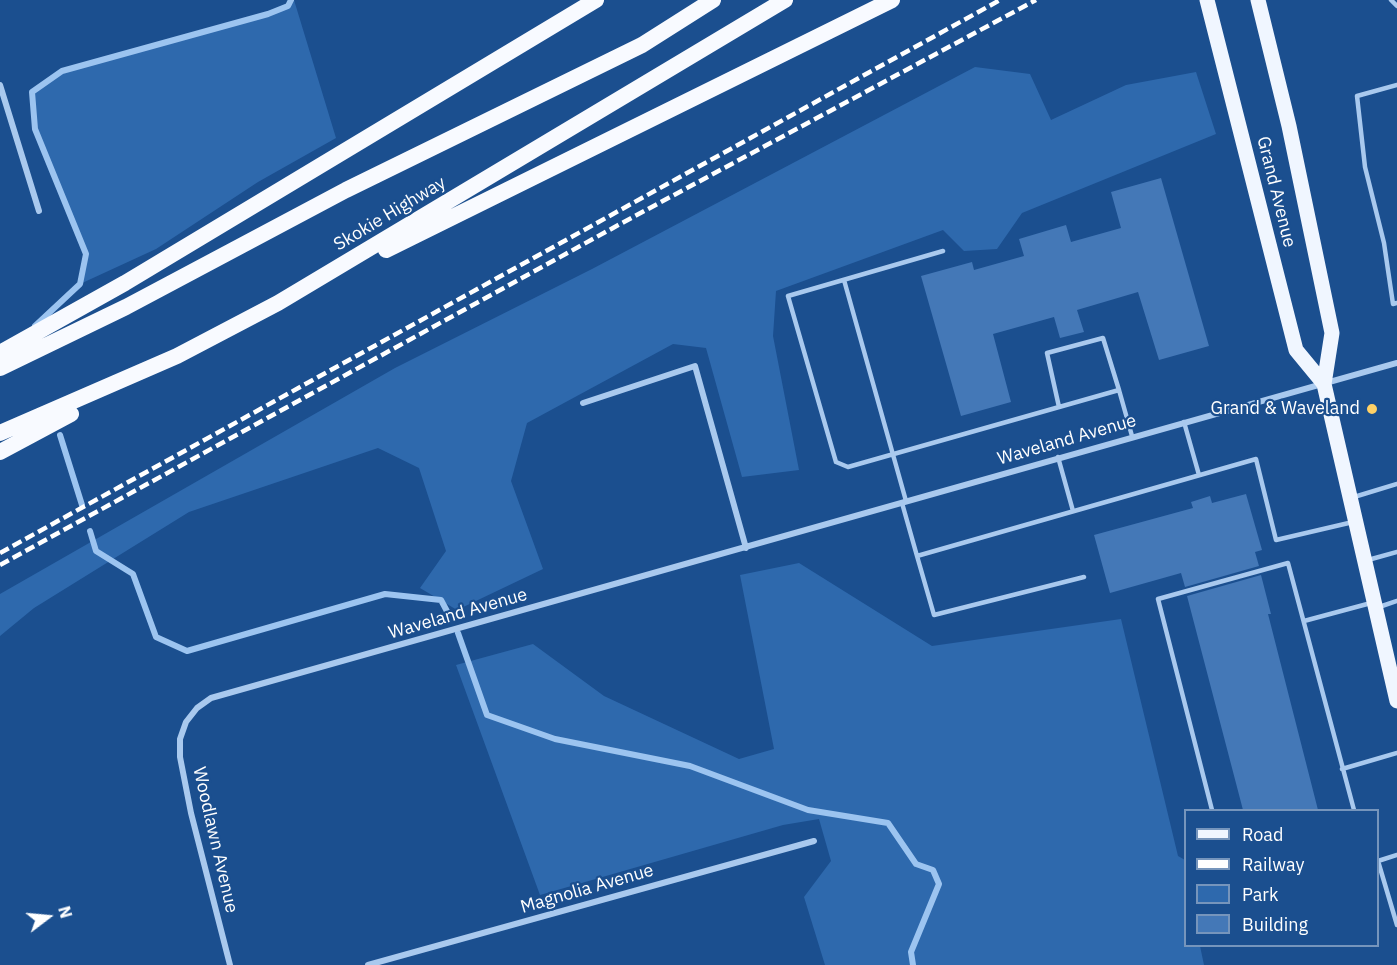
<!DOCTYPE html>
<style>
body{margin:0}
#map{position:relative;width:1397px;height:965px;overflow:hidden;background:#1b4f8f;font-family:"IBM Plex Sans",sans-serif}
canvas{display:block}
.legend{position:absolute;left:1184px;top:809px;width:195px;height:138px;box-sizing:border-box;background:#1b4f8f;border:2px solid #7695bc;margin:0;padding:8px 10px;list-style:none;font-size:18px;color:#fff}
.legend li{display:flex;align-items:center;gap:12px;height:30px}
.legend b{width:30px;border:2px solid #7695bc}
.north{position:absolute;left:18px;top:887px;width:60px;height:60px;-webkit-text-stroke:4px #1b4f8f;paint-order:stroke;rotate:74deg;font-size:16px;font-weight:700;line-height:24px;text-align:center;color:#fff}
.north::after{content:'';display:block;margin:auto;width:21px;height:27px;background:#fff;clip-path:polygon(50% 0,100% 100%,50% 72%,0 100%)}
</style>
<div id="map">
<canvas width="1397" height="965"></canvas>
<ul class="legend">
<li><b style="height:8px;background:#f0f6ff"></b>Road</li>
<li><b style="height:8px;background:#fff"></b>Railway</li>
<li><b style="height:16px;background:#2e69ad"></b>Park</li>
<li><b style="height:16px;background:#4478b7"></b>Building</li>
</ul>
<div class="north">N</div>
</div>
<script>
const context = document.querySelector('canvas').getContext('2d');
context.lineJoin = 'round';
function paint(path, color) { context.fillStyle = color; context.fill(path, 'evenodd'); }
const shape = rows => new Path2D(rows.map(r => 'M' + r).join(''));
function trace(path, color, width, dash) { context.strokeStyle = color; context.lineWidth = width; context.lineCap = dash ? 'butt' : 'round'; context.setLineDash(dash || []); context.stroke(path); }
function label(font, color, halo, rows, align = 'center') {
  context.font = font + ' "IBM Plex Sans",sans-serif'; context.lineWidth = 4.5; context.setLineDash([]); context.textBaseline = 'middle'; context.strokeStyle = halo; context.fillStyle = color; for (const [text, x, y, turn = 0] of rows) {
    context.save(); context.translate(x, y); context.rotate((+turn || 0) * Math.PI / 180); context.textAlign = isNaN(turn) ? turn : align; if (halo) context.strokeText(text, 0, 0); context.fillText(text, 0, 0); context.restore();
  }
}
paint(shape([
 [291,0,294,0,336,138,258,182,156,249,80,284,86,254,35,129,32,92,62,71,268,14,288,6],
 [975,67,1030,74,1051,120,1126,85,1196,72,1216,134,1022,213,997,249,964,251,943,230,776,291,773,336,799,470,742,477,706,348,673,344,527,423,511,481,543,569,457,610,420,588,446,551,419,468,378,448,189,512,34,608,0,636,0,594,395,368,592,269],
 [799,563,932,646,1121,619,1178,856,1185,860,1186,946,1200,946,1204,965,825,965,804,897,831,861,819,819,783,825,540,895,456,665,533,644,604,696,739,759,774,749,740,575]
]), '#2e69ad');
trace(shape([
 [35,326,80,284,86,254,35,129,32,92,62,71,268,14,288,6,291,0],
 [60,435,82,505],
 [90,531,96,551,133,574,156,637,187,651,385,594,441,600,449,615],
 [458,633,487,715,555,739,690,766,808,810,888,823,916,864,933,870,939,884,911,952,913,965]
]), '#9cc4f0', 6);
paint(shape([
 [1161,178,1209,346,1159,360,1138,292,1077,310,1084,332,1060,338,1054,317,993,334,1011,402,961,416,921,276,972,262,974,270,1024,256,1019,239,1066,225,1071,242,1121,228,1111,192],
 [1246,494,1262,550,1255,552,1259,566,1185,587,1181,573,1110,593,1094,535,1193,508,1191,502,1210,496,1212,503],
 [1261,575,1271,614,1268,614,1318,810,1243,810,1187,596]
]), '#4478b7');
trace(shape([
 [1391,0,1397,6],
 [1397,85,1357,96,1365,167,1384,243,1393,304,1397,303],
 [943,251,788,296,836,462,848,467,1119,390,1132,436],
 [844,280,906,501],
 [1059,407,1047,353,1103,338,1119,390],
 [1184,422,1199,475],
 [1058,457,1073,511],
 [1354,497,1397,484],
 [902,503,917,556,1256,459,1276,540,1353,522],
 [917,556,934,615,1084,577],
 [1368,560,1397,552],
 [1379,607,1397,601],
 [1304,621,1371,603],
 [1342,769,1397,753],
 [1212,810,1158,599,1288,563,1354,810],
 [1397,855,1378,861,1397,925]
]), '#a9c9ee', 4.5);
trace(shape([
 [0,85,39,211],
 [583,403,695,366,746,548],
 [230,965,191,813,180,757,180,739,186,722,197,708,211,698,1397,363],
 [368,965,814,841]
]), '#a9c9ee', 6);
trace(shape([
 [1207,0,1296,350,1324,384],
 [1258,0,1289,126,1332,333,1324,384,1397,701]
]), '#f0f6ff', 15);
trace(shape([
 [386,250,892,0],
 [0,353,125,283,596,0],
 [0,368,126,307,346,190,642,45,713,0],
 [0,433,177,356,278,303,785,0],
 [0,452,71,414]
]), '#f8faff', 16);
trace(shape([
 [0,553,1000,0],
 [0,565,622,223,1036,0]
]), '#fff', 4.5, [10, 4.5]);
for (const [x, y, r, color] of [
 [1372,409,6,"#ffd166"]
]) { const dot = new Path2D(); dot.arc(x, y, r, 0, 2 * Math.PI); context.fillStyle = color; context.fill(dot); trace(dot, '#1b4f8f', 2); }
label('18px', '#fff', '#1b4f8f', [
 ["Grand Avenue",1276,192,76],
 ["Skokie Highway",390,214,-31],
 ["Waveland Avenue",1067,440,-16],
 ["Waveland Avenue",458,614,-16],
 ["Woodlawn Avenue",215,840,77],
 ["Magnolia Avenue",587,889,-16]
]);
label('18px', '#fff', '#1b4f8f', [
 ["Grand & Waveland",1360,409]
], 'right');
</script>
